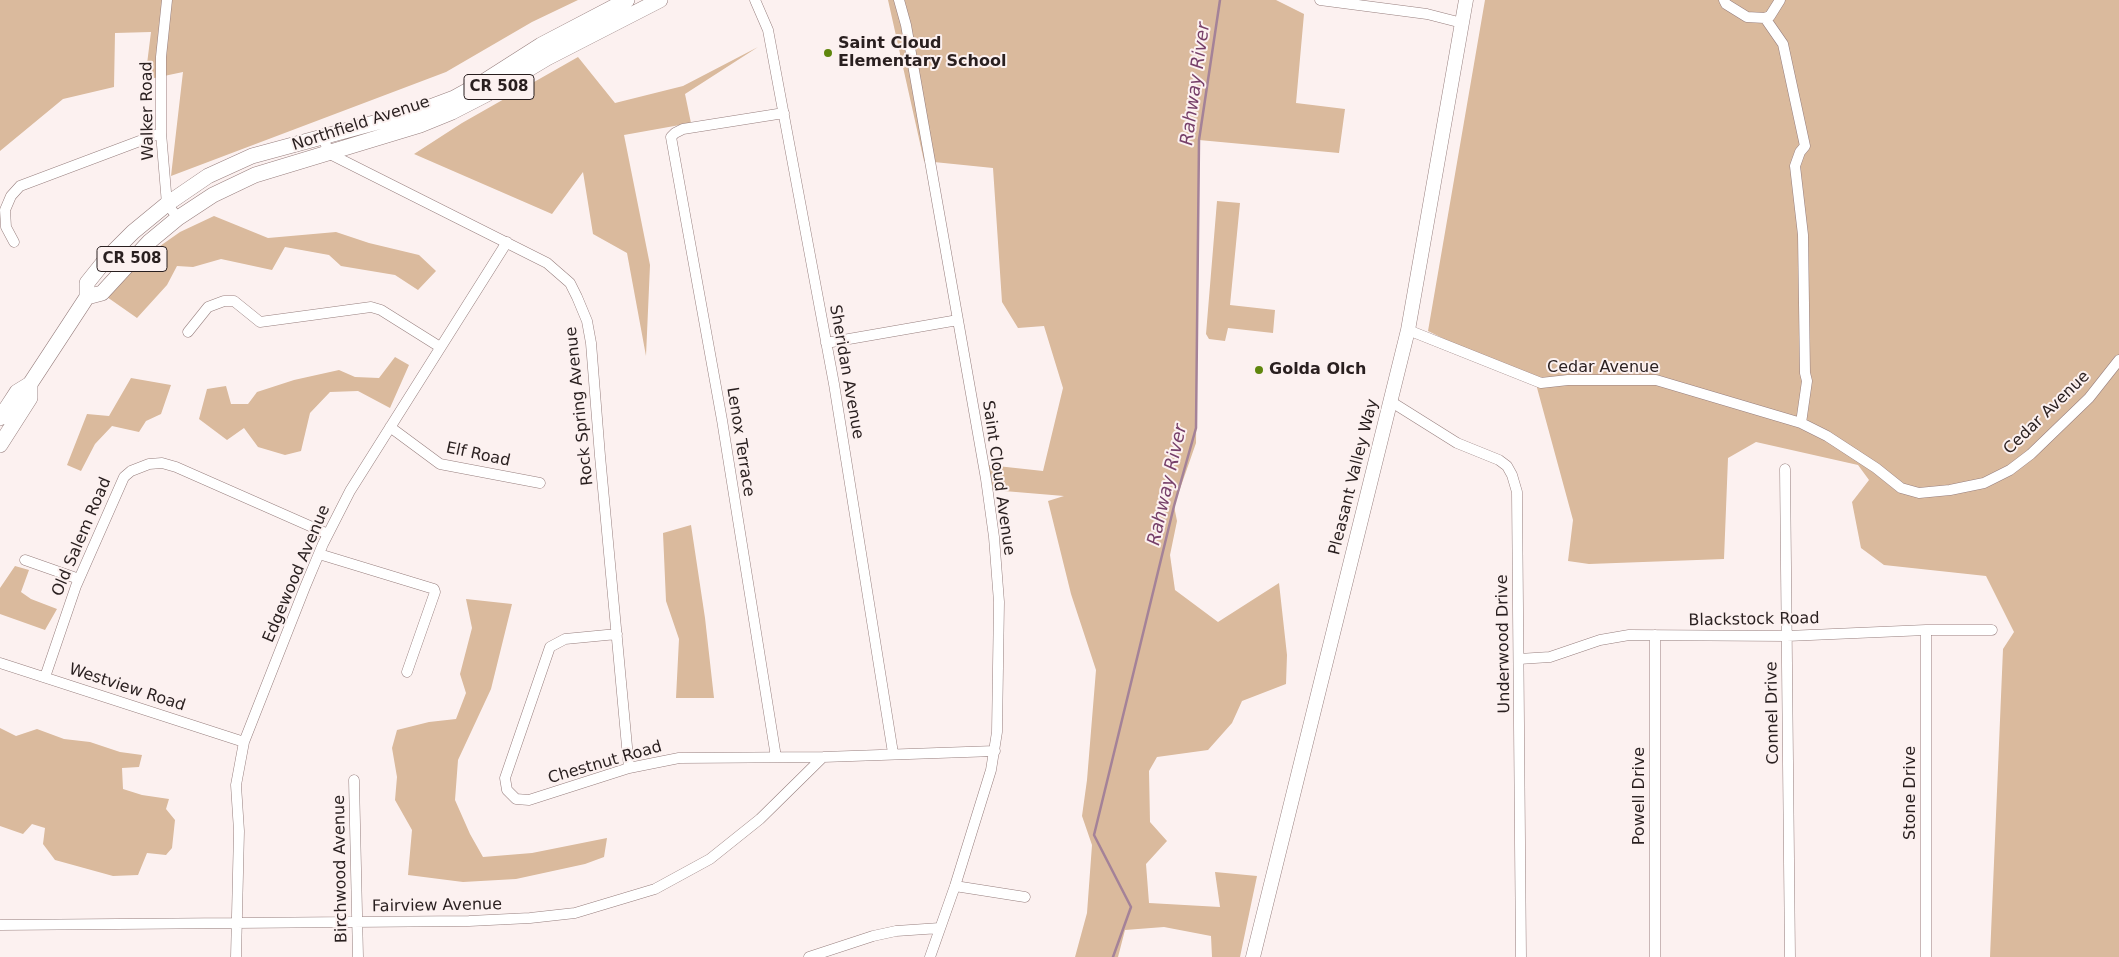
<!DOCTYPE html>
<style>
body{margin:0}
canvas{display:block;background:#fcf1f0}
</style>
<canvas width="2119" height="957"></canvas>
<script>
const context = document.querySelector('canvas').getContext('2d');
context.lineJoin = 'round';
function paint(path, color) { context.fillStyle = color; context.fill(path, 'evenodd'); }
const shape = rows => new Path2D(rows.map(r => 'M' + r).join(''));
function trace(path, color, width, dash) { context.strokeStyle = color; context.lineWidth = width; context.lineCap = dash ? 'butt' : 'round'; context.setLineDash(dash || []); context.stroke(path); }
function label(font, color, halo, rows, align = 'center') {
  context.font = font + ' "DejaVu Sans",sans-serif'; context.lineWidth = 4; context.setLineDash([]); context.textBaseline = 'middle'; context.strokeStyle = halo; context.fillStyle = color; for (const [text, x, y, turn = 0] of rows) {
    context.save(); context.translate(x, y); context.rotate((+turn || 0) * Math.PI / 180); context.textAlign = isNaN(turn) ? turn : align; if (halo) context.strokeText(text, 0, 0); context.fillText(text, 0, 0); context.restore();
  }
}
paint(shape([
 [0,0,578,0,532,22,446,72,171,176,183,72,145,80,151,32,115,33,114,87,63,99,0,151],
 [888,0,1276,0,1304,14,1296,103,1345,109,1339,153,1199,140,1196,443,1174,506,1177,521,1170,555,1175,590,1218,622,1279,583,1287,655,1286,684,1242,701,1232,723,1208,750,1157,757,1149,771,1150,822,1167,841,1146,864,1149,903,1220,907,1215,872,1257,876,1240,957,1212,957,1211,936,1164,927,1125,930,1118,957,1075,957,1087,913,1092,845,1082,816,1087,780,1096,670,1071,594,1048,501,1064,496,992,490,988,465,1043,471,1063,388,1044,326,1018,328,1002,302,993,168,924,161],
 [1485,0,2119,0,2119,957,1990,957,2003,649,2014,632,1986,576,1884,565,1861,548,1852,502,1869,480,1858,465,1756,442,1728,458,1724,559,1589,564,1568,561,1573,520,1536,384,1428,331],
 [758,47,685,94,691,123,624,135,650,265,646,356,627,253,593,234,583,172,552,214,414,154,462,123,578,57,615,103,683,86],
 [1217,201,1240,203,1230,305,1275,310,1273,333,1228,328,1225,341,1209,339,1206,334],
 [214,216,268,238,336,232,369,243,419,255,436,271,418,290,395,275,341,266,329,255,285,247,272,270,221,259,193,267,177,266,167,285,137,318,107,297,143,258,180,232],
 [395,357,409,365,390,408,358,391,330,392,310,413,301,451,285,455,258,447,244,428,227,440,199,419,207,389,226,386,231,404,248,404,257,392,294,380,339,370,355,377,379,378],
 [131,378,171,385,161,414,146,421,139,432,112,426,95,444,81,471,67,465,87,414,109,416],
 [691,525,705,618,714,698,676,698,679,639,666,601,663,533],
 [15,566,29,570,21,592,31,599,57,609,45,630,0,614,0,588],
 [466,599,512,604,491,689,458,760,455,800,470,834,483,857,532,853,607,838,604,857,585,864,516,879,463,882,408,875,412,830,395,800,397,777,392,748,397,730,429,722,456,719,466,693,460,674,472,628],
 [0,728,16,736,37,729,64,739,90,742,120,752,142,755,139,767,122,768,123,789,142,795,169,799,166,809,175,820,172,848,166,855,147,853,138,875,113,876,55,860,43,844,45,828,32,824,23,834,0,826]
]), '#daba9d');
trace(shape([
 [1113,957,1131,907,1094,835,1174,506,1196,428,1199,140,1220,0]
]), '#a48298', 2.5);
const street = shape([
 [167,0,161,57,161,133,167,204,178,218],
 [755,0,768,30,834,384,893,753],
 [899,0,906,25,986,479,994,537,999,602,997,732,991,770,955,886,930,957],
 [1320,0,1427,14,1462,23],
 [1724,0,1726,4,1747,17,1765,18,1783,44,1805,146,1800,152,1795,166,1803,235,1805,373,1807,381,1801,423],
 [1765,18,1770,16,1780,0],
 [324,137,328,153,547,263,570,283,577,297,587,321,591,343,600,456,629,768],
 [14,242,6,227,5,210,11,196,20,186,161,133],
 [1408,330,1541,383,1568,380,1656,380,1801,423,1827,436,1876,468,1901,488,1919,493,1950,490,1984,483,2010,470,2031,454,2089,398,2119,360],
 [188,332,208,307,224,301,234,301,260,322,371,307,381,310,440,347],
 [826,343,958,320],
 [1390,401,1457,443,1499,460,1507,466,1512,475,1517,492,1521,957],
 [390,427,440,464,540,483],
 [1785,469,1790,957],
 [319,554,434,589,435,592,407,672],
 [25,560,79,579],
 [617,634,565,639,550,647,505,778,507,790,516,799,529,800,629,768,679,758,823,757,995,751],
 [1655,635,1655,957],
 [1519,659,1550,657,1600,640,1629,635,1787,636,1926,630,1992,630],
 [0,663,244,742],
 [45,677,76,586,124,477,131,471,149,464,162,463,176,467,328,534],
 [776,757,722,420,671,137,675,133,683,129,784,113],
 [354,780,358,957],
 [955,886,1025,897],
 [0,925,469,921,530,918,575,913,655,889,710,859,760,819,823,757],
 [236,957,239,831,236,785,244,742,305,587,323,544,350,491,507,242],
 [809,957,873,936,896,931,940,928],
 [1926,957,1926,630]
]);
const secondary = shape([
 [1253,957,1408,330,1466,0]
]);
const primary = shape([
 [87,297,102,293,149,242,178,218,213,195,255,175,420,125,452,112,487,94,547,58,660,0],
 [0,418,17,392,30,384,87,297,87,283,107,258,133,232,167,204,208,176,252,156,422,110,454,98,483,82,541,45,627,0],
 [0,445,30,398,30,384]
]);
trace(street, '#977f7e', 11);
trace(secondary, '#977f7e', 15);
trace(primary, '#977f7e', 16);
trace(street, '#fff', 10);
trace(secondary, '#fff', 14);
trace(primary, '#fff', 15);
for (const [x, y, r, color] of [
 [828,53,5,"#5f860d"],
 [1259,370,5,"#5f860d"]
]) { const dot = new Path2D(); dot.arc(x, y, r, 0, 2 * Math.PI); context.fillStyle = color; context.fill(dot); trace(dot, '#fcf1f0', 2); }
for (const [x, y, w] of [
 [499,87,70],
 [132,259,70]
]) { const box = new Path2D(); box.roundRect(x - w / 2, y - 12.5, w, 25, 4); context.fillStyle = '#fcf1f0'; context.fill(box); trace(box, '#291f1f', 1); }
label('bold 15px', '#291f1f', null, [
 ["CR 508",499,87],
 ["CR 508",132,259]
]);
label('bold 16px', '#291f1f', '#fcf1f0', [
 ["Saint Cloud",838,44],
 ["Elementary School",838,62],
 ["Golda Olch",1269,370]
], 'left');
label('16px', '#291f1f', '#fcf1f0', [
 ["Walker Road",148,111,-91],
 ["Northfield Avenue",361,124,-18],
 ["Cedar Avenue",1603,368],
 ["Sheridan Avenue",846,372,80],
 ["Rock Spring Avenue",580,406,-96],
 ["Cedar Avenue",2047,413,-44],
 ["Lenox Terrace",740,442,81],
 ["Elf Road",478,455,12],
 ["Pleasant Valley Way",1354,477,-76],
 ["Saint Cloud Avenue",998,478,82],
 ["Old Salem Road",82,537,-67],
 ["Edgewood Avenue",297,574,-67],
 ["Blackstock Road",1754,620,-1],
 ["Underwood Drive",1504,644,-91],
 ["Westview Road",127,688,18],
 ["Connel Drive",1773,713,-91],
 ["Chestnut Road",605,763,-16],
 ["Stone Drive",1911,793,-90],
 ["Powell Drive",1640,796,-90],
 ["Birchwood Avenue",341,869,-91],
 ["Fairview Avenue",437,906,-1]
]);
label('italic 18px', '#763f69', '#fcf1f0', [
 ["Rahway River",1196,84,-82],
 ["Rahway River",1168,485,-77]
]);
</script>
